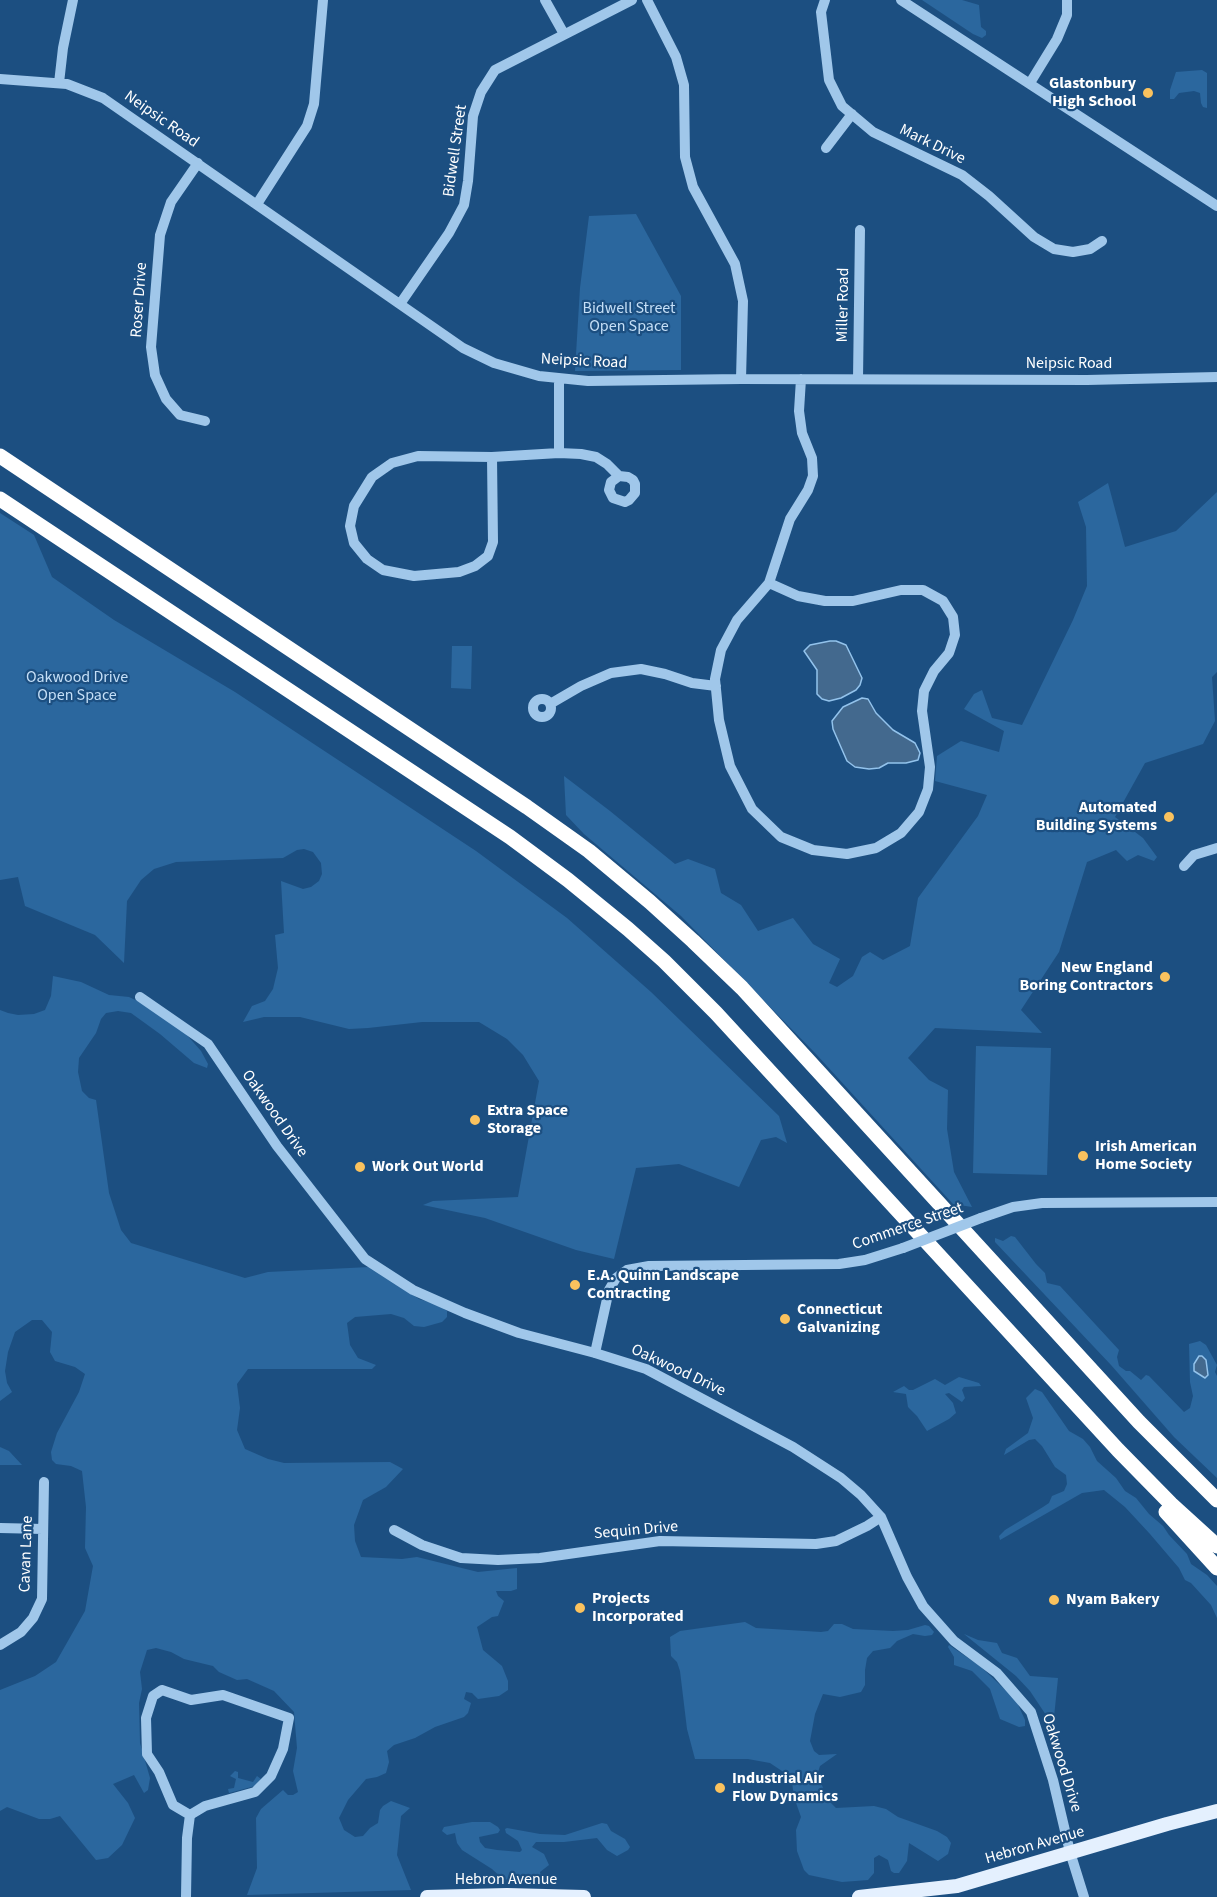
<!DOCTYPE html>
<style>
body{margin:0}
canvas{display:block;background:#1c4f81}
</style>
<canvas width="1217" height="1897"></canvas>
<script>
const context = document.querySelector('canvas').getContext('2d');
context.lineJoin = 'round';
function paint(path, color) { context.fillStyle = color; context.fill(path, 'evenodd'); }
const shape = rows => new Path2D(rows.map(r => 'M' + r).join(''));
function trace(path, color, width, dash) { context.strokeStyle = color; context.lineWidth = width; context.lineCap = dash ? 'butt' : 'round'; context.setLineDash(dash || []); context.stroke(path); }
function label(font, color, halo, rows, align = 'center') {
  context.font = font + ' "Source Sans 3",sans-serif'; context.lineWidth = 4.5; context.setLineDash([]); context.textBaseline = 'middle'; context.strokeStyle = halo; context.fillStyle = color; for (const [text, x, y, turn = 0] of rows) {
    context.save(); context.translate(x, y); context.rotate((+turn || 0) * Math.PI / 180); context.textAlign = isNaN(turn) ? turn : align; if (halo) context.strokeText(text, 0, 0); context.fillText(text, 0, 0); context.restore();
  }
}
paint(shape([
 [922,0,962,0,979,5,981,27,986,31,986,35,982,38,973,34],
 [1202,70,1207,73,1207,108,1203,107,1201,103,1200,93,1194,91,1179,93,1174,99,1170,99,1170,90,1176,72],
 [636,214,681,296,681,370,575,371,580,288,589,216],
 [1108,483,1125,547,1176,531,1217,492,1217,672,1212,677,1215,721,1203,744,1145,763,1115,817,1143,838,1157,857,1154,861,1138,855,1127,861,1116,850,1087,862,1059,952,1021,1010,1042,1033,935,1028,908,1058,929,1080,948,1090,947,1129,954,1172,972,1207,953,1204,816,1054,681,916,584,834,566,815,564,776,610,811,675,864,688,859,715,869,721,893,741,905,758,931,793,918,813,944,840,959,829,983,837,987,853,976,862,957,870,952,883,960,910,946,918,898,978,816,987,795,935,781,937,756,961,741,999,752,1004,731,964,709,974,694,982,690,992,718,1022,725,1073,620,1087,586,1086,527,1078,502],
 [0,513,34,535,52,577,114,620,235,692,476,851,567,918,651,992,779,1116,787,1143,776,1137,761,1140,739,1187,679,1164,636,1168,614,1259,576,1250,485,1218,423,1205,433,1201,518,1197,539,1081,523,1055,507,1039,479,1022,422,1022,368,1028,349,1029,300,1017,264,1017,243,1022,252,1006,265,1001,273,989,278,968,275,935,284,933,281,881,303,889,311,887,319,881,322,874,321,863,313,852,304,849,297,850,283,858,176,862,154,869,141,880,127,901,124,963,95,935,25,906,18,877,0,880],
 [452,646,472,646,471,689,451,688],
 [53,976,81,982,109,995,129,997,148,1006,186,1034,201,1051,208,1064,207,1068,194,1063,160,1034,131,1013,118,1011,106,1013,101,1019,96,1033,79,1058,78,1072,82,1091,89,1098,96,1100,109,1193,121,1230,131,1243,245,1278,268,1272,370,1267,419,1299,438,1305,447,1311,447,1317,442,1322,424,1327,414,1326,404,1318,391,1314,355,1317,347,1323,350,1345,358,1358,376,1365,372,1369,248,1369,237,1384,240,1408,237,1430,245,1449,268,1459,284,1463,390,1462,403,1469,386,1487,363,1500,354,1525,355,1541,361,1557,402,1559,417,1557,478,1572,517,1568,517,1589,511,1591,496,1591,498,1596,504,1601,498,1616,492,1617,477,1627,483,1650,502,1666,508,1681,508,1690,499,1696,478,1699,472,1693,466,1692,464,1699,471,1703,468,1713,464,1717,435,1727,415,1738,394,1745,387,1751,389,1762,386,1773,377,1777,366,1779,348,1800,339,1818,344,1830,355,1837,363,1836,370,1828,378,1823,380,1810,383,1806,391,1801,410,1808,401,1816,397,1855,411,1890,247,1895,257,1868,256,1818,261,1809,283,1790,288,1795,293,1795,298,1792,293,1771,297,1748,294,1712,274,1691,247,1679,237,1680,219,1672,213,1666,184,1659,171,1652,156,1648,147,1650,140,1672,142,1689,139,1703,140,1743,150,1778,148,1790,144,1793,134,1775,113,1784,128,1803,135,1818,122,1845,108,1858,96,1860,60,1816,50,1819,39,1819,7,1807,0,1811,0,1690,35,1676,56,1662,85,1611,93,1566,85,1548,86,1507,82,1471,71,1466,56,1464,52,1460,51,1452,57,1433,79,1392,85,1374,75,1367,55,1361,50,1352,52,1332,42,1320,32,1320,15,1332,8,1352,5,1371,7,1383,12,1392,0,1401,0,1010,8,1013,18,1015,34,1014,45,1010,51,996],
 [976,1046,1051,1048,1047,1175,973,1173],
 [1011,1236,1015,1237,1036,1264,1045,1273,1047,1283,1060,1286,1119,1350,1117,1357,1119,1366,1126,1371,1130,1371,1141,1380,1146,1375,1149,1376,1184,1412,1190,1408,1193,1396,1190,1382,1189,1344,1200,1341,1206,1345,1217,1365,1215,1372,1217,1376,1217,1478,1174,1437,1111,1365,995,1242,995,1238,1003,1241],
 [959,1377,979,1383,981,1386,964,1387,962,1390,965,1398,962,1402,949,1393,945,1394,953,1403,956,1413,949,1419,927,1431,917,1416,908,1407,906,1394,893,1392,904,1386,909,1390,913,1390,935,1379,945,1385],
 [1035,1389,1042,1392,1069,1431,1083,1439,1090,1447,1097,1461,1116,1478,1125,1491,1136,1498,1149,1514,1163,1526,1169,1535,1187,1554,1191,1564,1207,1575,1217,1586,1217,1618,1211,1605,1191,1583,1185,1580,1179,1568,1150,1534,1125,1507,1104,1490,1082,1493,1000,1540,999,1536,1005,1530,1043,1507,1049,1503,1052,1496,1064,1491,1067,1484,1066,1475,1055,1467,1042,1446,1035,1439,1029,1440,1004,1455,1006,1449,1028,1433,1033,1418,1026,1398],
 [0,1447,9,1451,22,1465,0,1465],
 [745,1622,756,1628,821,1632,828,1631,834,1624,842,1624,853,1629,893,1631,908,1630,925,1625,929,1626,934,1632,932,1635,925,1636,913,1634,897,1641,890,1648,873,1651,867,1658,865,1670,865,1685,861,1692,840,1697,823,1694,815,1714,810,1741,814,1751,819,1755,837,1754,820,1766,818,1772,826,1798,836,1808,874,1806,886,1809,898,1817,937,1831,947,1837,951,1843,948,1854,938,1861,909,1843,907,1861,899,1873,894,1873,891,1871,888,1860,879,1855,874,1858,874,1873,868,1880,842,1882,809,1875,804,1870,797,1851,796,1830,801,1817,794,1797,792,1782,788,1775,770,1763,748,1759,695,1759,687,1729,680,1671,677,1662,671,1656,670,1637,680,1631],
 [964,1634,978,1640,997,1643,1002,1653,1017,1658,1030,1676,1058,1678,1054,1717,1046,1715,1030,1691,1016,1676],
 [949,1645,980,1666,1016,1700,1025,1720,1025,1726,1019,1727,1000,1719,990,1689,972,1671,954,1665,954,1657,948,1647],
 [235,1771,238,1772,238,1778,253,1782,257,1776,261,1779,255,1786,229,1793,228,1789,234,1788,236,1779,230,1776],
 [472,1822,490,1822,498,1827,500,1830,498,1833,479,1837,480,1842,485,1848,497,1850,520,1852,522,1850,518,1841,506,1833,505,1829,507,1828,540,1834,565,1835,602,1823,607,1824,611,1831,625,1839,630,1847,628,1850,617,1856,607,1850,597,1838,564,1842,536,1842,532,1847,544,1854,549,1865,540,1872,541,1876,539,1881,531,1882,520,1877,504,1880,492,1869,462,1850,457,1843,455,1833,447,1835,442,1831,444,1827]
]), '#2b679e');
const water = shape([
 [830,641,836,641,846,645,862,678,860,685,856,690,841,698,829,701,822,699,817,694,817,670,804,651,810,645,830,641],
 [862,698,868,699,876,713,893,730,915,743,920,753,918,760,906,763,888,763,879,768,869,769,855,767,847,761,833,729,832,721,843,707,862,698],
 [1199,1356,1202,1356,1206,1360,1208,1375,1205,1378,1194,1371,1194,1364,1199,1356]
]);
paint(water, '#43698e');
trace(water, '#93c3ec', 1.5);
trace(shape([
 [545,0,564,34],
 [647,0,676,57,684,85,685,157,693,187,735,264,743,301,741,379],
 [825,0,821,12,829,80,842,106,873,132,962,175,989,196,1034,237,1054,249,1073,252,1090,249,1102,241],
 [901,0,1217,206],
 [0,79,67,84,103,98,463,348,494,363,539,376,588,381,741,379,1087,380,1217,377],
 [59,83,63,48,73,0],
 [1030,83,1057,39,1067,15,1067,0],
 [826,148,852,114],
 [198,163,171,202,160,235,151,347,155,375,166,399,180,415,205,421],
 [257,204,307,126,314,104,323,0],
 [400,304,449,233,464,205,468,181,473,116,481,92,495,70,632,0],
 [559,379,559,453],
 [858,379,860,230],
 [492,457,493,542,488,556,475,566,459,572,414,576,383,570,367,559,354,543,350,526,354,506,372,477,392,463,418,456,492,457,559,453,581,454,596,457,607,464,619,476,628,477,633,480,635,484,635,493,629,500,625,502,613,498,609,490,611,482,619,476],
 [769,583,798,596,825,601,853,601,901,590,923,590,943,601,953,617,955,635,949,653,934,671,924,691,922,711,930,767,928,789,919,812,901,833,876,848,847,854,813,850,781,837,752,809,730,766,719,720,715,679,721,650,737,620,769,583,790,519,808,490,813,476,812,458,802,433,799,411,801,379],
 '533 708a9 9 0 1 1 18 0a9 9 0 1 1-18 0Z',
 [550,704,581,686,611,673,641,669,665,674,692,683,716,686],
 [1184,866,1194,855,1217,848],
 [140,997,208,1044,277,1146,365,1259,413,1290,465,1313,519,1333,595,1353,646,1369,793,1447,841,1478,861,1495,881,1517,907,1577,923,1606,954,1641,997,1673,1031,1712,1053,1780,1070,1852,1084,1897],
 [981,1218,1013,1207,1042,1203,1217,1202],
 [595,1353,609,1290,616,1278,627,1270,649,1266,839,1264,865,1260,903,1248],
 [0,1528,43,1529],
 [394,1530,422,1545,461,1558,498,1560,540,1558,660,1541,816,1544,836,1541,867,1526,881,1517],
 [0,1645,21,1632,33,1618,42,1599,44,1482],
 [162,1690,191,1700,223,1695,289,1718,283,1749,271,1776,255,1792,205,1806,190,1815,173,1805,159,1772,147,1754,146,1718,153,1696,162,1690],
 [186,1897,187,1838,190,1815]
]), '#a0c7ea', 10);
trace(shape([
 [427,1897,507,1895,584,1897],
 [859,1897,957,1886,1167,1824,1217,1811]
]), '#e4f0fe', 14);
trace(shape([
 [0,456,527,807,589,851,650,902,693,941,742,988,1139,1422,1217,1500],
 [0,499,510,837,568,880,628,929,664,961,716,1013,1118,1450,1171,1504,1217,1546],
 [1166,1512,1217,1568]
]), '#fff', 15);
trace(shape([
 [903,1248,981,1218]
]), '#a0c7ea', 10);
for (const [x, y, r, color] of [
 [1148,93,6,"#fac25e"],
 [1169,817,6,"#fac25e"],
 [1165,977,6,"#fac25e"],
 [475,1120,6,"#fac25e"],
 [1083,1156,6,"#fac25e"],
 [360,1167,6,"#fac25e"],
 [575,1285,6,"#fac25e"],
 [785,1319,6,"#fac25e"],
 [1054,1600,6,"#fac25e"],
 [580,1608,6,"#fac25e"],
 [720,1788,6,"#fac25e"]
]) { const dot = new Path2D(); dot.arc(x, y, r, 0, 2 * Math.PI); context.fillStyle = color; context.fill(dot); trace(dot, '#1c4f81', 2); }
label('bold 16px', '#fff', '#1c4f81', [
 ["Glastonbury",1136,84,"right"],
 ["High School",1136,102,"right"],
 ["Automated",1157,808,"right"],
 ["Building Systems",1157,826,"right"],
 ["New England",1153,968,"right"],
 ["Boring Contractors",1153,986,"right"],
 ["Extra Space",487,1111],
 ["Storage",487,1129],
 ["Irish American",1095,1147],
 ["Home Society",1095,1165],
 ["Work Out World",372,1167],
 ["E.A. Quinn Landscape",587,1276],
 ["Contracting",587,1294],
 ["Connecticut",797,1310],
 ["Galvanizing",797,1328],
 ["Projects",592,1599],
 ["Incorporated",592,1617],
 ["Nyam Bakery",1066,1600],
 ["Industrial Air",732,1779],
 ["Flow Dynamics",732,1797]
], 'left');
label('16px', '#fff', '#1c4f81', [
 ["Neipsic Road",161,120,35],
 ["Mark Drive",932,145,26],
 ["Bidwell Street",456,151,-82],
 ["Roser Drive",140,300,-86],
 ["Miller Road",844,305,-89],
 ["Neipsic Road",584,362,3],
 ["Neipsic Road",1069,364],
 ["Oakwood Drive",274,1114,55],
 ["Commerce Street",908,1227,-19],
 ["Oakwood Drive",678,1371,25],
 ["Sequin Drive",636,1531,-5],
 ["Cavan Lane",27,1554,-88],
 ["Oakwood Drive",1061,1763,73],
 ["Hebron Avenue",1035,1846,-16],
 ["Hebron Avenue",506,1880]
]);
label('16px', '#c5dff7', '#1c4f81', [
 ["Bidwell Street",629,309],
 ["Open Space",629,327],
 ["Oakwood Drive",77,678],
 ["Open Space",77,696]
]);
</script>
